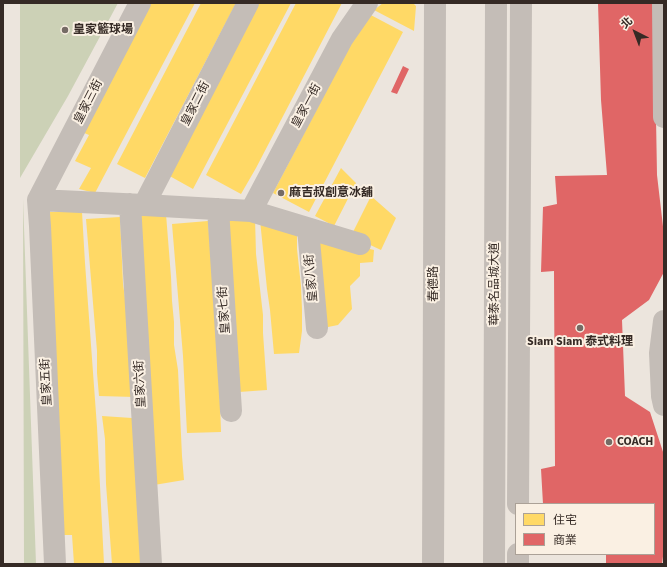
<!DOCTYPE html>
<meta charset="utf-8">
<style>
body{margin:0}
#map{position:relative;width:667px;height:567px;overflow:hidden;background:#ece5dd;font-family:"Source Sans 3","Noto Sans TC",sans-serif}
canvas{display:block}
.frame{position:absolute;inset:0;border:4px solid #352a25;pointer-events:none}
.legend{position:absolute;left:515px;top:503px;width:140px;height:52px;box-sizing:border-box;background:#faf0e3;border:1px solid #aba197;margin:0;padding:5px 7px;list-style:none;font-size:12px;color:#352a25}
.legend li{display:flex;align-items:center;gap:8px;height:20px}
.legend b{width:20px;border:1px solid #aba197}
.north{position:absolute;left:615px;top:12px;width:40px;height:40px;-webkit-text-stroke:3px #faf0e3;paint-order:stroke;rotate:318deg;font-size:11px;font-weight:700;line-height:16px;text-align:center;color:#352a25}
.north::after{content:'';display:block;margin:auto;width:14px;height:18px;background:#352a25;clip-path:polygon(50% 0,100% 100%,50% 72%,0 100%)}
</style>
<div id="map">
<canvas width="667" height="567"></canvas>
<div class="frame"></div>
<ul class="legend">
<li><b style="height:11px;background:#ffd966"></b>住宅</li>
<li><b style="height:11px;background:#e06666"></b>商業</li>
</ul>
<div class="north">北</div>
</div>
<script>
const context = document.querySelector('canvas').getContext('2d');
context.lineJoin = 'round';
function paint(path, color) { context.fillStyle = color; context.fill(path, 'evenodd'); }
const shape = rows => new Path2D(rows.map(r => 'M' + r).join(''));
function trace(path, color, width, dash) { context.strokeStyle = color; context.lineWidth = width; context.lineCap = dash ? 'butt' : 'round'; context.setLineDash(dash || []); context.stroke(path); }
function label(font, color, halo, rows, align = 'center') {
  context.font = font + ' "Source Sans 3","Noto Sans TC",sans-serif'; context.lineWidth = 4; context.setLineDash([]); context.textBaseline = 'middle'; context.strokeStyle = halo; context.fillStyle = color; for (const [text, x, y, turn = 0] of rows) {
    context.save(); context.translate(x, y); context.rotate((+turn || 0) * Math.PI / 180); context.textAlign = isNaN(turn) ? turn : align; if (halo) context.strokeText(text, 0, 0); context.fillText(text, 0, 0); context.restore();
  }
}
paint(shape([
 [20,3,118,3,68,96,20,178],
 [23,199,36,564,24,564]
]), '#ccd1b6');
paint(shape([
 [150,3,195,3,95,193,79,189,91,168,75,161,89,135,82,132],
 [201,3,236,3,145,178,117,164],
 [256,3,291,3,193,189,166,174],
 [296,3,342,3,256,168,241,194,206,175],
 [383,3,413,3,416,6,414,31,374,10],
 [367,13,403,32,309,212,273,193],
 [341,168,356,183,334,226,315,216],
 [371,196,396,218,381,250,351,236],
 [136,210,166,214,171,277,172,301,174,322,174,345,178,370,182,456,184,480,154,485],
 [49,212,82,212,85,263,97,427,104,564,74,564,72,535,62,535],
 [120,217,123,284,126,305,135,397,99,396,97,373,97,351,86,219],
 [255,218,256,254,263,315,263,333,267,390,239,392,227,219],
 [260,220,297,230,297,249,301,286,302,310,302,331,299,353,274,354,270,310,267,289],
 [208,221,211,258,219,374,221,432,187,433,183,356,172,224],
 [319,242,345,243,374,250,373,262,360,263,360,276,350,286,352,309,338,325,323,328],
 [102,416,132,418,145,564,112,564,106,484,105,439]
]), '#ffd966');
paint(shape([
 [598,3,654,3,657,175,664,235,664,272,649,300,622,320,625,396,650,412,664,455,664,549,662,564,606,564,606,554,654,554,654,504,543,504,541,469,555,466,554,271,541,272,543,207,557,204,555,176,607,175,601,100],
 [403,66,409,69,397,94,391,92]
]), '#e06666');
trace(shape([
 [663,3,664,117],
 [38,200,40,226,55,564],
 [38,200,144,205,251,211,360,244],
 [38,200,140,3],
 [130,204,151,564],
 [144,205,248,3],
 [218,209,231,411],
 [251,211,342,39,367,3],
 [308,229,317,328],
 [664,321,660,353,662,396,664,405],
 [518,504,521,3],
 [433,564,435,3],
 [494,564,496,3],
 [518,564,518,554]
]), '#c4bdb7', 22);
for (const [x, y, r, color] of [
 [65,30,4,"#756b65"],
 [281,193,4,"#756b65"],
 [580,328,4,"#756b65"],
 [609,442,4,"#756b65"]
]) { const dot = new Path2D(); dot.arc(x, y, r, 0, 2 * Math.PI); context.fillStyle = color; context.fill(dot); trace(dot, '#faf0e3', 1.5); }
label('bold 12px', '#352a25', '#faf0e3', [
 ["皇家籃球場",73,30],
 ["麻吉叔創意冰舖",289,193],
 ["Siam Siam 泰式料理",580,342,"center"],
 ["COACH",617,442]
], 'left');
label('12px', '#352a25', '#faf0e3', [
 ["皇家三街",89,102,-63],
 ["皇家二街",196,104,-63],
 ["皇家一街",307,106,-62],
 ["皇家八街",312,278,-95],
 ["春德路",434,284,-90],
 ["華泰名品城大道",495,284,-90],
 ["皇家七街",225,310,-94],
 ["皇家五街",47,382,-93],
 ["皇家六街",141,384,-93]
]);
</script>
